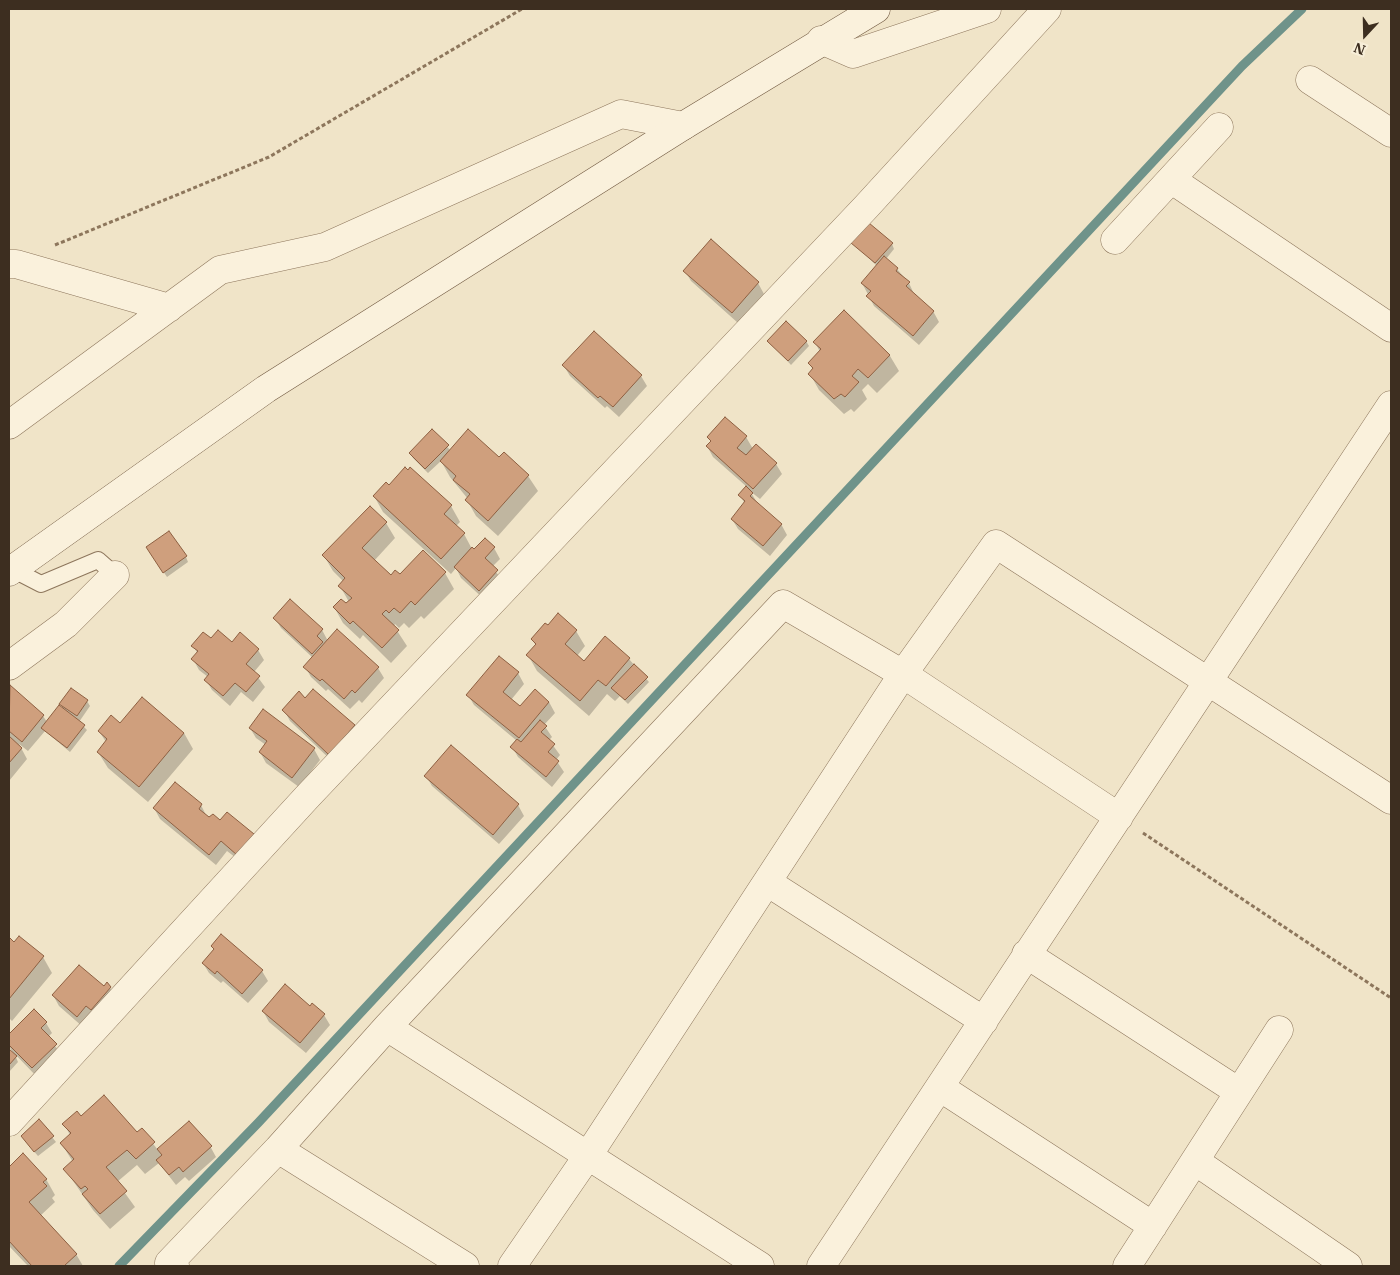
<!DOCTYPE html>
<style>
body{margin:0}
#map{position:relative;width:1400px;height:1275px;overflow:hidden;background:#f0e4c8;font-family:"IBM Plex Serif",serif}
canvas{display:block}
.frame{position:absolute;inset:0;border:10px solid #3d2e20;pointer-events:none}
.north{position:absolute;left:1340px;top:10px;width:50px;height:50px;-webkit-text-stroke:4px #f7eed8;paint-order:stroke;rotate:201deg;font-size:14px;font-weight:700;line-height:20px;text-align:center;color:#3d2e20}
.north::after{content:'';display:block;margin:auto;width:18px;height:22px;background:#3d2e20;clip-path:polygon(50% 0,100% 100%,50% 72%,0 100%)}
</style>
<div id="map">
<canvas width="1400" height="1275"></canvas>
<div class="frame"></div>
<div class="north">N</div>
</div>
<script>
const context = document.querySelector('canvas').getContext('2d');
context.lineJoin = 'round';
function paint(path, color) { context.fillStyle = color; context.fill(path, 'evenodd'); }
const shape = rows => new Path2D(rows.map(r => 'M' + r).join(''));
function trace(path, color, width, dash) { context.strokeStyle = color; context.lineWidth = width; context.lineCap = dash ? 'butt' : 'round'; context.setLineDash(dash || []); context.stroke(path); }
paint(shape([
 [711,241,758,283,764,294,738,323,691,281,685,271],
 [853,243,892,244,894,249,886,259,897,269,909,283,914,294,933,311,939,322,919,345,874,306,862,283,877,266],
 [844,312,890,356,899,371,877,393,868,384,862,390,867,399,854,412,851,409,844,414,819,390,810,374,813,370,809,363,820,352,815,342],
 [594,333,641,376,647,386,619,417,607,406,605,408,570,376,564,366],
 [769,341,806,341,809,346,791,365],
 [726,419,746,437,753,449,776,464,782,474,760,499,750,491,758,504,781,524,787,535,770,556,738,529,732,519,745,504,740,495,747,487,713,457,707,446,711,442,709,437],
 [432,431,451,451,499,459,504,454,528,476,538,491,498,536,476,516,467,500,468,499,450,477,441,461,428,473,413,458,410,453],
 [389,487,451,506,460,522,455,527,464,534,472,549,475,551,485,539,494,548,500,559,492,567,503,581,485,600,461,578,456,568,451,574,383,512,374,496],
 [386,523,395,538,374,561,391,577,445,573,454,589,424,619,421,616,409,628,404,623,399,628,395,624,394,626,407,646,391,663,363,635,360,639,343,623,334,607,346,605,349,602,340,586,344,582,333,571,324,556],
 [150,552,186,557,188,562,167,577],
 [290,601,322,630,328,641,337,631,378,668,384,678,362,703,359,700,350,709,328,689,326,691,311,677,305,667,313,658,281,628,275,618],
 [548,627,576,631,585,646,577,656,584,662,605,638,629,659,649,682,628,704,620,696,615,701,607,694,589,716,537,671,528,655,536,646,532,639],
 [211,640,258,650,264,660,254,672,265,687,253,702,241,692,230,706,212,690,206,680,208,677,199,670,193,659,198,654,193,646],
 [500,658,518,673,524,684,511,700,521,708,549,702,555,713,544,725,552,737,549,740,560,755,556,760,564,772,552,787,518,757,512,747,517,741,474,705,468,695],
 [10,687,43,716,47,722,65,712,61,704,71,690,87,701,90,706,79,722,87,730,70,752,45,731,28,751,19,744,27,759,9,781],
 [305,699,354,725,360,736,335,764,290,721,284,710],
 [120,725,184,733,193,749,148,802,108,768,98,752,106,742,99,731],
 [250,728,314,749,320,760,299,787,266,763,260,752,266,745,256,738],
 [451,747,518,805,524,816,499,844,432,786,426,776],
 [175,784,201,805,207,817,220,822,227,813,253,835,259,845,244,864,227,851,216,865,160,819,154,808],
 [9,939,43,957,52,973,12,1021,9,1018],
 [203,963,262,971,268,981,248,1003,223,981,221,983,209,973],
 [110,988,116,998,83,1027,59,1006,53,995],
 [310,1008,324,1015,330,1025,306,1053,269,1022,263,1011],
 [34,1011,46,1023,52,1033,48,1037,62,1055,38,1078,14,1053,18,1062,9,1072,9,1051,14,1055,9,1046,9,1036],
 [81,1117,137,1134,142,1130,158,1150,210,1146,216,1157,189,1181,185,1177,176,1185,159,1163,145,1174,137,1165,117,1182,135,1207,110,1229,93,1210,65,1169,73,1162,61,1143,70,1135,64,1124],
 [39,1121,56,1142,38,1156,25,1141],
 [23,1155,46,1179,55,1195,52,1198,55,1202,40,1216,76,1254,83,1266,28,1266,9,1246,9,1168]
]), '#0003');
trace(shape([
 [119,1266,258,1123,1242,66,1302,9]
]), '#6f938a', 9);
const building = shape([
 [869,223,893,243,875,263,851,243,869,223],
 [711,239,759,282,732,313,683,271,711,239],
 [884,256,898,268,896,271,910,282,906,286,934,311,913,336,866,296,871,291,861,283,884,256],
 [844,310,890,355,868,378,858,369,852,376,859,382,845,397,841,394,834,399,808,374,813,368,808,363,821,349,813,342,844,310],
 [786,321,807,341,788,361,767,341,786,321],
 [594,331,642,375,613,407,600,396,598,398,562,365,594,331],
 [725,417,747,436,737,448,746,455,756,444,777,463,753,489,706,446,711,441,707,437,725,417],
 [432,429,449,445,425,469,409,453,432,429],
 [468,429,499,457,504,452,529,475,488,521,465,500,470,494,453,480,456,476,440,461,468,429],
 [405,467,408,470,410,467,452,505,444,514,465,533,441,559,373,496,386,482,389,485,405,467],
 [746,486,753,493,750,496,782,524,763,546,731,519,745,501,738,495,746,486],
 [370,506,387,522,362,548,391,575,395,570,400,574,423,550,446,572,415,605,411,601,400,613,394,608,389,613,386,610,382,614,399,630,382,648,353,621,350,624,333,607,341,599,346,603,352,598,338,586,345,578,322,555,370,506],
 [169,531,187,556,163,573,146,547,169,531],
 [485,538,495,547,485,558,498,570,479,591,454,567,472,547,474,549,485,538],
 [290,599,323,629,317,636,323,642,312,654,273,618,290,599],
 [558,613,577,630,565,644,584,661,605,636,630,658,606,686,598,680,580,701,526,655,536,644,531,639,545,623,548,625,558,613],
 [337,629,379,667,355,693,352,690,344,699,322,679,320,681,303,667,337,629],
 [218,630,232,642,240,632,259,649,246,664,260,676,246,692,235,683,223,696,204,680,209,674,191,659,198,651,191,646,203,632,211,638,218,630],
 [499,656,519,672,503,692,520,706,535,689,549,702,519,738,466,695,499,656],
 [634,664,648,677,625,700,611,688,634,664],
 [10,685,44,715,22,742,9,731,10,685],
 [71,688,88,700,77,716,59,704,71,688],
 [313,689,355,725,329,755,282,710,299,691,305,698,313,689],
 [142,697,184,733,139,787,97,752,107,739,98,731,111,715,120,723,142,697],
 [59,705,85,725,67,748,41,728,59,705],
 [263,709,315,748,292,778,259,752,267,741,249,728,263,709],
 [540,720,547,726,541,732,555,744,548,752,559,761,546,777,510,747,517,739,521,742,540,720],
 [9,736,22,748,9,763,9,736],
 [451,745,519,804,493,835,424,776,451,745],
 [175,782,202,804,199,809,209,817,213,814,220,820,227,812,254,834,237,855,221,841,209,855,153,808,175,782],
 [221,934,263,970,242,994,217,971,215,974,202,963,214,949,211,946,221,934],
 [19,936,44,956,9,999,9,937,14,942,19,936],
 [79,965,104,986,107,982,111,987,91,1010,86,1006,77,1017,52,995,79,965],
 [285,984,310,1006,312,1003,325,1014,300,1043,262,1011,285,984],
 [34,1009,47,1022,41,1028,57,1044,32,1068,9,1045,9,1034,34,1009],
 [9,1049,17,1056,9,1065,9,1049],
 [104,1095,137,1132,142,1128,155,1142,136,1159,127,1150,106,1167,127,1191,100,1214,82,1194,88,1189,85,1186,81,1189,63,1169,74,1159,60,1143,71,1133,62,1124,77,1111,81,1116,104,1095],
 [39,1119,54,1136,34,1152,21,1136,39,1119],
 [189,1121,212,1146,183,1172,179,1167,169,1175,156,1160,162,1155,157,1149,189,1121],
 [23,1153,47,1179,43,1182,47,1186,29,1202,77,1254,64,1266,32,1266,9,1241,9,1167,23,1153]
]);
paint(building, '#cf9f7d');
trace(building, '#8d5f41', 1);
const lane = shape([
 [12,569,41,584,98,560,115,575]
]);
const street = shape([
 [821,40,853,54,987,9],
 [1310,80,1391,133],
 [1172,180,1391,328],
 [1115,240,1219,127],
 [9,264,16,264,169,308],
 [9,425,220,270,325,247,621,114,683,126],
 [9,666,66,624,115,575],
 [767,882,984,1021],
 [1026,954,1239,1092],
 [387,1027,783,604,903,674,1119,817],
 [941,1088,1153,1226],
 [9,1122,307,797,866,207,1047,9],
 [278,1149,465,1266],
 [1195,1161,1348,1266],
 [175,1266,169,1263,278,1149,387,1027,760,1266],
 [512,1266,589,1154,903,674,996,544,1391,800],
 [821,1266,1391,405],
 [1127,1266,1279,1030]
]);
const secondary = shape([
 [9,572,266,389,683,126,876,9]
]);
trace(lane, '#8d765c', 18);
trace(street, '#8d765c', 29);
trace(secondary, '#6f573f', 29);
trace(shape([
 [55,245,269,157,522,9],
 [1143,833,1391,998]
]), '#8d765c', 3, [4, 2.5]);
trace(lane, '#faf1dc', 16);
trace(street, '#faf1dc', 28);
trace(secondary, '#faf1dc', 28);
</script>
